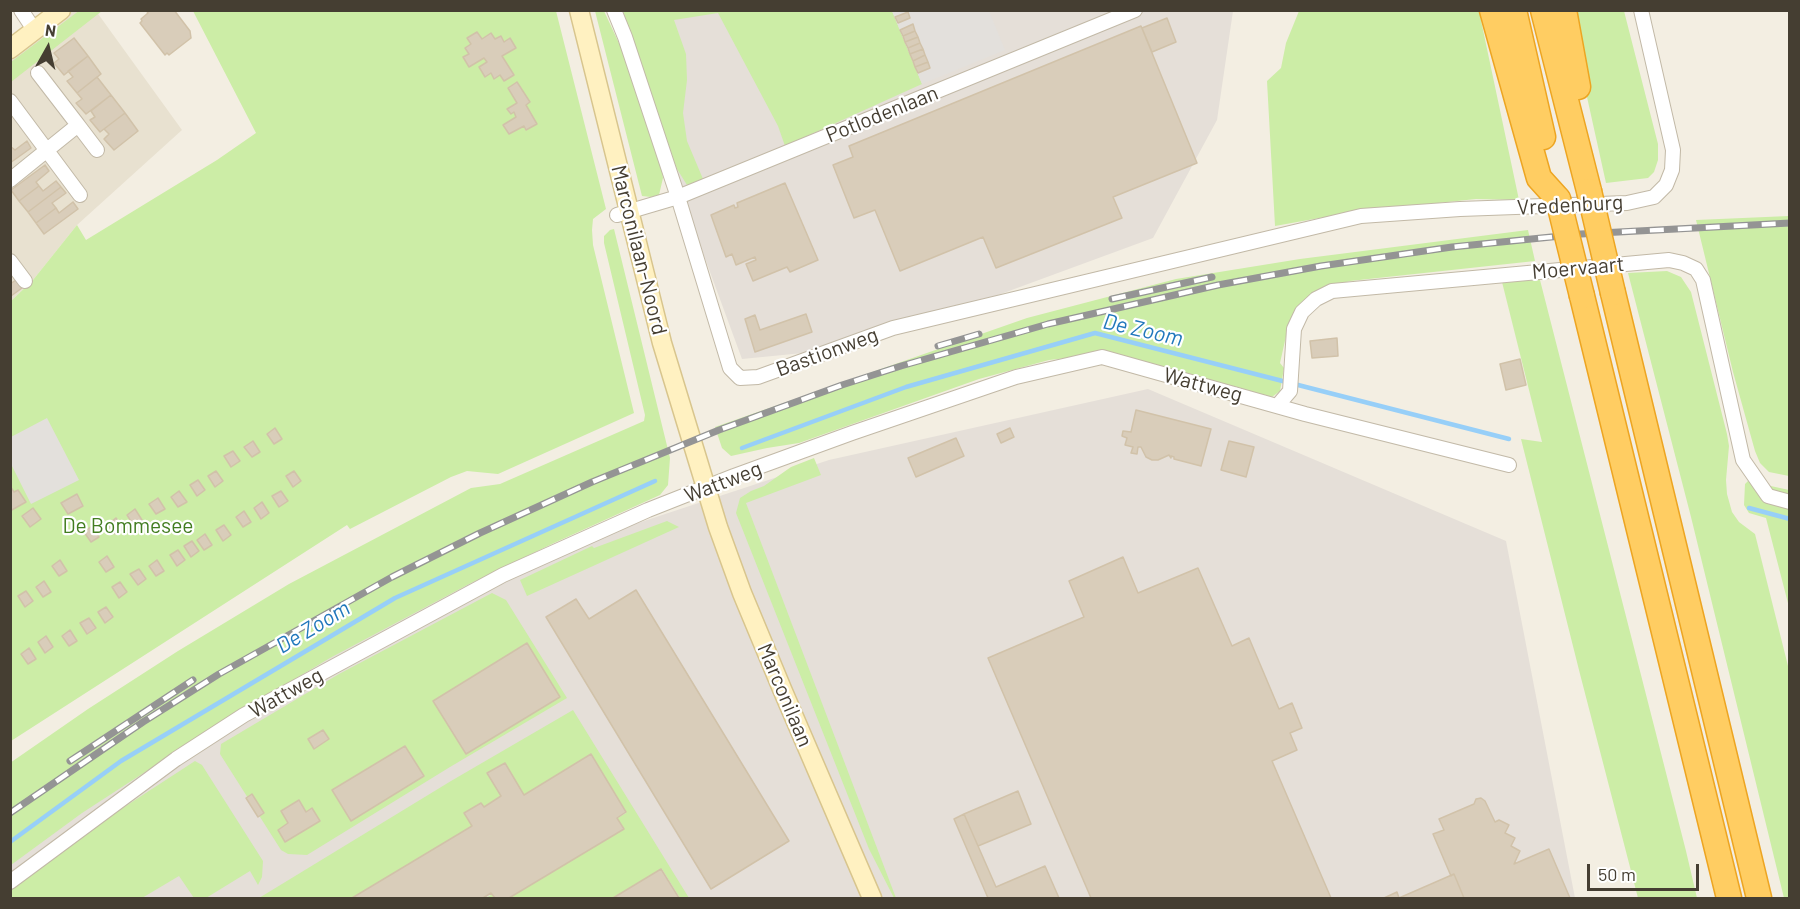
<!DOCTYPE html>
<style>
body{margin:0}
#map{position:relative;width:1800px;height:909px;overflow:hidden;background:#f3eee2;font-family:Barlow,sans-serif}
canvas{display:block}
.frame{position:absolute;inset:0;border:12px solid #453e32;pointer-events:none}
.north{position:absolute;left:18px;top:18px;width:60px;height:60px;-webkit-text-stroke:4px #fff;paint-order:stroke;rotate:8deg;font-size:16px;font-weight:700;line-height:24px;text-align:center;color:#453e32}
.north::after{content:'';display:block;margin:auto;width:21px;height:27px;background:#453e32;clip-path:polygon(50% 0,100% 100%,50% 72%,0 100%)}
.scale{position:absolute;left:1587px;top:864px;width:112px;height:27px;box-sizing:border-box;border:3px solid #453e32;border-top:0;padding-left:8px;font-size:18px;line-height:21px;white-space:nowrap;color:#453e32;-webkit-text-stroke:4px #fff;paint-order:stroke}
</style>
<div id="map">
<canvas width="1800" height="909"></canvas>
<div class="frame"></div>
<div class="north">N</div>
<div class="scale">50 m</div>
</div>
<script>
const context = document.querySelector('canvas').getContext('2d');
context.lineJoin = 'round';
function paint(path, color) { context.fillStyle = color; context.fill(path, 'evenodd'); }
const shape = rows => new Path2D(rows.map(r => 'M' + r).join(''));
function trace(path, color, width, dash) { context.strokeStyle = color; context.lineWidth = width; context.lineCap = dash ? 'butt' : 'round'; context.setLineDash(dash || []); context.stroke(path); }
function label(font, color, halo, rows, align = 'center') {
  context.font = font + ' Barlow,sans-serif'; context.lineWidth = 4.5; context.setLineDash([]); context.textBaseline = 'middle'; context.strokeStyle = halo; context.fillStyle = color; for (const [text, x, y, turn = 0] of rows) {
    context.save(); context.translate(x, y); context.rotate((+turn || 0) * Math.PI / 180); context.textAlign = isNaN(turn) ? turn : align; if (halo) context.strokeText(text, 0, 0); context.fillText(text, 0, 0); context.restore();
  }
}
paint(shape([
 [43,11,96,11,182,130,77,225,33,280,11,301,11,35]
]), '#e8e1d0');
paint(shape([
 [614,11,1233,11,1217,120,1153,238,854,348,742,359],
 [1148,389,1506,541,1575,898,11,898,11,845,374,610,829,460]
]), '#e5dfd8');
paint(shape([
 [80,10,102,11,11,82,11,62],
 [193,11,556,11,606,209,593,219,592,230,593,245,634,413,498,474,467,471,451,477,350,529,347,525,11,741,11,301,33,280,77,225,86,240,217,160,256,133],
 [595,11,604,11,624,54,661,165,663,178,659,195,651,197,642,196],
 [623,11,892,11,922,84,785,146,778,126,718,13,674,20,686,54,687,80,683,113,687,141,703,179,687,185,677,169,659,123],
 [1299,11,1479,11,1519,200,1476,199,1353,212,1275,226,1267,81,1281,68,1286,43],
 [1568,11,1624,11,1658,144,1658,160,1654,172,1648,178,1606,183],
 [1789,216,1790,216,1789,476,1769,472,1760,463,1755,451,1733,372,1696,220],
 [614,229,670,458,668,485,660,495,554,543,471,583,330,658,216,726,82,813,11,865,10,763,88,709,178,651,289,584,471,488,500,484,644,421,645,415,604,243,604,236,610,230],
 [1528,230,1535,261,1350,281,1326,288,1311,296,1293,314,1289,323,1280,363,1284,368,1280,391,1272,397,1161,370,1085,356,1049,360,979,379,799,443,767,448,731,456,722,448,715,427,1027,318,1176,279,1300,259],
 [1667,271,1681,277,1691,292,1727,434,1729,446,1726,480,1727,494,1732,512,1739,522,1755,534,1789,670,1789,898,1784,898,1691,517,1628,273],
 [1540,280,1686,851,1697,898,1638,898,1580,674,1521,439,1542,442,1502,282],
 [814,458,821,475,746,503,896,898,894,898,869,849,736,513,740,498,751,491,764,486,791,467],
 [1748,481,1789,490,1789,607,1766,518,1749,513,1744,505,1745,484],
 [667,521,679,527,527,596,520,580,592,546,594,548],
 [492,593,506,600,567,698,450,767,307,855,288,854,281,850,220,754,221,744,339,674],
 [527,643,560,696,466,754,433,701],
 [573,710,689,898,680,898,662,869,615,898,486,898,626,813,591,755,356,898,259,898,451,781],
 [195,761,202,765,263,861,262,877,258,885,250,871,206,898,194,898,179,876,142,898,11,898,10,887,92,828]
]), '#cceda6');
paint(shape([
 [892,11,989,11,1005,50,922,84],
 [47,418,79,480,31,504,11,464,11,437]
]), '#e3e0dc');
trace(shape([
 [742,448,906,387,1095,333,1509,439],
 [1749,508,1790,519],
 [10,842,121,761,395,598,655,481]
]), '#97cff8', 4.5);
const building = shape([
 [146,10,174,10,190,31,191,38,169,55,167,53,165,55,140,23,142,21,141,19,148,13,146,10],
 [908,12,910,18,898,23,895,17,908,12],
 [1167,18,1176,42,1152,52,1142,28,1167,18],
 [913,24,915,31,903,36,900,30,913,24],
 [1141,26,1197,163,1113,197,1122,218,996,268,983,237,900,271,875,210,854,218,833,165,853,157,849,146,1141,26],
 [915,31,918,37,905,42,903,36,915,31],
 [477,32,482,39,491,33,495,39,501,36,504,42,510,38,516,48,502,56,514,75,504,81,500,75,494,79,491,73,485,77,479,67,487,62,484,58,469,67,463,57,469,54,465,48,471,44,467,38,477,32],
 [918,37,920,43,908,48,905,42,918,37],
 [74,38,88,56,64,75,54,63,59,59,54,53,74,38],
 [920,43,923,49,910,54,908,48,920,43],
 [923,49,925,55,913,61,910,54,923,49],
 [925,55,928,62,915,67,913,61,925,55],
 [88,56,101,74,77,93,67,81,73,77,68,71,88,56],
 [928,62,930,68,918,73,915,67,928,62],
 [97,77,111,95,86,114,76,103,82,99,77,93,97,77],
 [517,82,530,102,526,105,537,124,526,130,524,126,509,134,503,125,516,117,514,112,511,114,507,109,517,103,508,88,517,82],
 [111,95,125,113,100,132,90,120,95,117,91,111,111,95],
 [125,113,138,131,114,150,104,139,109,134,104,129,125,113],
 [27,141,31,148,10,163,10,146,15,150,27,141],
 [45,165,49,171,36,182,39,186,19,201,11,190,45,165],
 [56,181,61,187,28,212,19,201,39,186,43,191,56,181],
 [785,183,818,260,790,272,787,267,753,281,746,264,756,260,755,257,736,265,732,254,726,257,711,215,734,205,735,208,738,207,737,203,785,183],
 [61,187,66,193,52,203,56,208,36,223,28,212,61,187],
 [73,202,78,209,44,234,36,223,56,208,59,213,73,202],
 [16,280,22,288,11,296,10,284,16,280],
 [806,314,812,332,755,352,745,319,755,315,760,330,806,314],
 [1337,338,1338,356,1312,358,1310,341,1337,338],
 [1520,359,1526,385,1506,390,1500,364,1520,359],
 [1136,410,1211,429,1201,466,1174,459,1174,457,1171,456,1171,458,1169,455,1158,460,1152,460,1146,457,1141,447,1138,447,1137,454,1131,453,1133,447,1125,445,1127,438,1122,436,1123,431,1131,432,1136,410],
 [275,428,282,439,274,444,267,434,275,428],
 [1010,428,1014,437,1001,443,997,434,1010,428],
 [956,438,964,456,916,477,908,458,956,438],
 [253,441,260,452,252,457,244,447,253,441],
 [1229,441,1254,447,1246,477,1221,470,1229,441],
 [233,451,240,461,231,467,224,456,233,451],
 [216,471,223,481,215,487,208,476,216,471],
 [294,471,301,481,293,487,286,476,294,471],
 [198,480,205,490,197,496,190,485,198,480],
 [10,486,14,492,18,490,26,502,10,511,10,486],
 [179,491,187,502,178,507,171,497,179,491],
 [281,491,288,501,279,507,272,496,281,491],
 [77,494,83,506,68,514,61,503,77,494],
 [158,498,165,509,156,514,149,504,158,498],
 [262,502,269,513,261,519,254,508,262,502],
 [33,508,41,519,30,527,22,516,33,508],
 [135,509,142,520,134,526,127,515,135,509],
 [244,511,251,522,243,527,236,517,244,511],
 [116,518,123,529,115,534,108,524,116,518],
 [224,525,231,535,223,541,216,530,224,525],
 [92,526,99,537,91,542,84,532,92,526],
 [205,534,212,545,204,550,197,540,205,534],
 [192,541,199,551,191,557,184,546,192,541],
 [178,550,185,560,177,566,170,555,178,550],
 [107,556,114,567,106,572,99,562,107,556],
 [1123,557,1138,593,1198,568,1232,646,1249,638,1279,709,1292,703,1302,728,1290,733,1297,750,1272,761,1331,898,1091,898,988,658,1084,617,1069,581,1123,557],
 [60,560,67,571,59,576,52,566,60,560],
 [157,560,164,571,156,576,149,566,157,560],
 [139,569,146,579,138,585,130,574,139,569],
 [44,581,51,592,43,597,36,587,44,581],
 [120,582,127,592,119,598,112,587,120,582],
 [636,590,789,841,711,889,546,617,576,599,589,619,636,590],
 [26,591,33,601,25,607,18,596,26,591],
 [106,607,113,617,105,623,98,612,106,607],
 [89,618,96,628,87,634,80,623,89,618],
 [70,630,77,641,69,646,62,636,70,630],
 [46,636,53,647,45,653,38,642,46,636],
 [527,643,560,697,466,754,433,701,527,643],
 [29,648,36,659,28,664,21,654,29,648],
 [323,730,329,739,314,749,308,739,323,730],
 [405,746,424,776,351,821,332,790,405,746],
 [591,754,626,812,617,818,624,829,509,898,495,898,491,893,483,898,352,898,472,826,464,813,481,803,484,807,501,796,487,773,505,763,524,795,591,754],
 [1018,791,1031,824,978,846,964,814,1018,791],
 [252,794,264,813,258,817,246,798,252,794],
 [1481,798,1485,801,1495,822,1499,820,1509,825,1505,833,1515,838,1511,846,1520,851,1514,864,1549,849,1570,898,1464,898,1454,874,1451,876,1433,834,1444,830,1439,819,1474,804,1476,799,1481,798],
 [299,800,306,812,312,808,320,821,285,842,278,830,288,823,281,811,299,800],
 [964,814,996,887,1045,866,1059,898,988,898,954,819,964,814],
 [661,869,679,898,613,898,661,869],
 [1454,874,1464,898,1384,898,1397,892,1399,898,1454,874]
]);
paint(building, '#d9cdba');
trace(building, '#d1c2a9', 1.5);
const street = shape([
 [21,10,35,31],
 [614,10,625,37,678,197,730,368,740,378,758,377,893,328,1361,216,1460,209,1627,203,1654,197,1666,185,1672,170,1673,150,1641,10],
 [10,101,80,195],
 [78,125,97,150],
 [10,180,78,125,38,73],
 [617,215,678,197,1135,10],
 [10,261,25,281],
 [1278,405,1290,391,1294,329,1302,312,1316,299,1332,291,1669,260,1683,263,1696,269,1703,280,1743,460,1768,496,1790,502],
 [10,882,176,759,244,715,503,575,648,510,734,476,852,433,1016,377,1102,357,1305,414,1509,465]
]);
const secondary = shape([
 [579,10,662,343,718,527,742,593,782,689,872,898],
 [10,49,61,10]
]);
const highway = shape([
 [1492,10,1539,178,1558,199],
 [1514,10,1543,137],
 [1543,10,1589,191],
 [1564,10,1578,87],
 [1613,293,1759,898],
 [1582,296,1729,898]
]);
trace(street, '#c2b9a7', 16);
trace(secondary, '#d8c58d', 21);
trace(highway, '#eda522', 27);
trace(street, '#fff', 14);
trace(secondary, '#fff1c1', 18);
trace(highway, '#ffcd62', 24);
const rail = shape([
 [1112,299,1212,277],
 [938,346,979,334],
 [70,761,193,680],
 [10,813,143,722,219,674,392,577,480,533,592,482,719,430,842,385,901,366,1048,324,1218,285,1321,266,1452,247,1581,234,1790,223]
]);
trace(rail, '#949494', 7);
trace(rail, '#fff', 4.5, [14]);
const highwayBridge = shape([
 [1589,191,1613,293],
 [1558,199,1582,296]
]);
trace(highwayBridge, '#eda522', 27, []);
trace(highwayBridge, '#ffcd62', 24);
label('21px', '#453e32', '#fff', [
 ["Potlodenlaan",882,114,-22],
 ["Vredenburg",1570,205,-3],
 ["Marconilaan-Noord",639,250,76],
 ["Moervaart",1578,268,-5],
 ["Bastionweg",827,352,-20],
 ["Wattweg",1203,385,15],
 ["Wattweg",723,482,-21],
 ["Wattweg",286,693,-29],
 ["Marconilaan",785,695,67]
]);
label('21px', '#427d20', '#fff', [
 ["De Bommesee",128,526]
]);
label('italic 22px', '#2178bc', '#fff', [
 ["De Zoom",1143,330,13],
 ["De Zoom",313,627,-31]
]);
</script>
